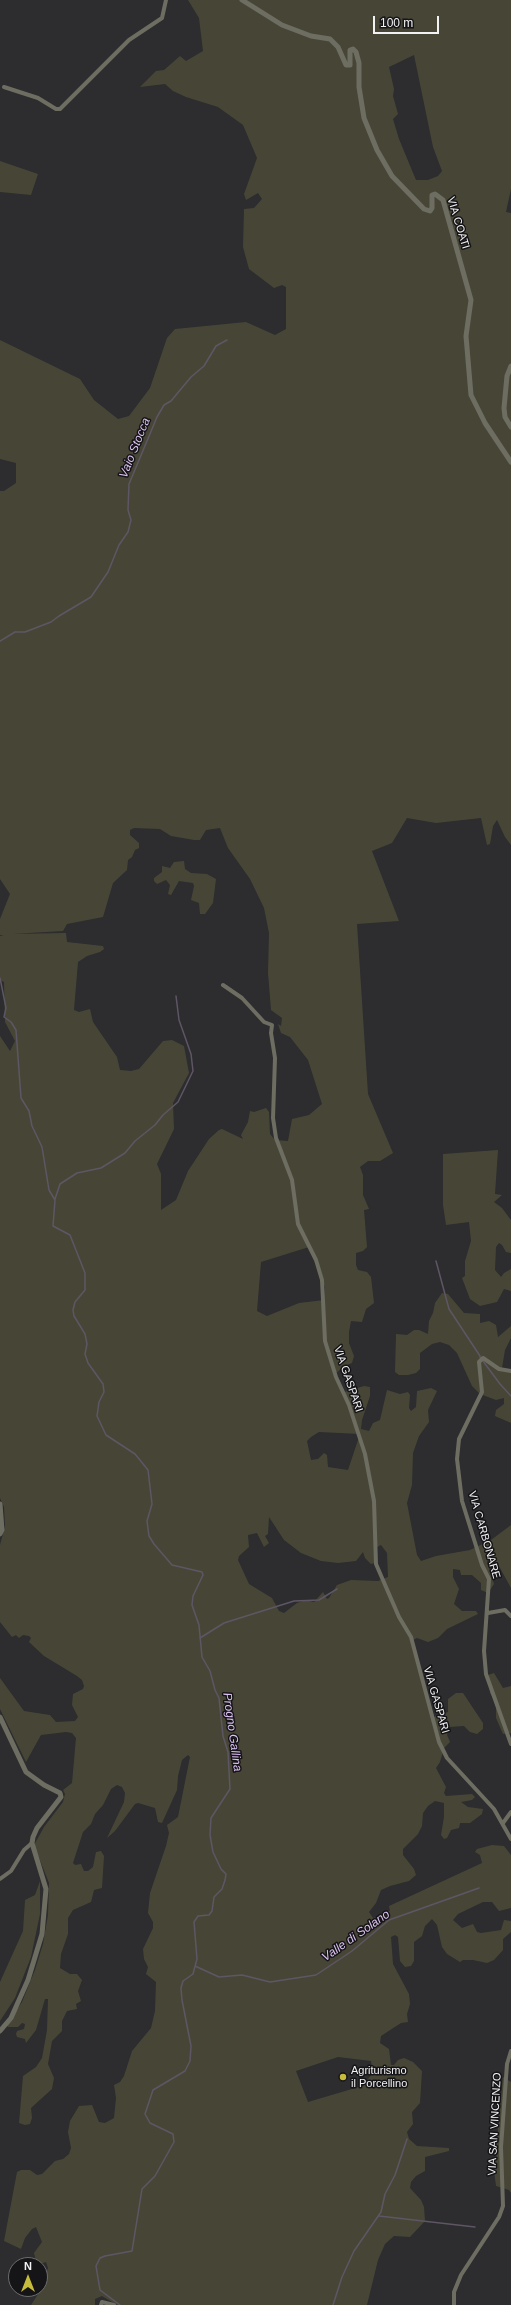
<!DOCTYPE html>
<style>
body{margin:0}
#map{position:relative;width:511px;height:2305px;overflow:hidden;background:#2d2c2f;font-family:Helvetica,sans-serif}
canvas{display:block}
.north{position:absolute;left:8px;top:2257px;width:40px;height:40px;box-sizing:border-box;background:#151416;border:1px solid #6d6c6e;border-radius:50%;rotate:0deg;font-size:11px;font-weight:700;line-height:16px;text-align:center;color:#f2f1f3}
.north::after{content:'';display:block;margin:auto;width:14px;height:18px;background:#c7bb3c;clip-path:polygon(50% 0,100% 100%,50% 72%,0 100%)}
.scale{position:absolute;left:373px;top:16px;width:66px;height:18px;box-sizing:border-box;border:2px solid #f2f1f3;border-top:0;padding-left:5px;font-size:12px;line-height:14px;white-space:nowrap;color:#f2f1f3;-webkit-text-stroke:3px #151416;paint-order:stroke}
</style>
<div id="map">
<canvas width="511" height="2305"></canvas>
<div class="north">N</div>
<div class="scale">100 m</div>
</div>
<script>
const context = document.querySelector('canvas').getContext('2d');
context.lineJoin = 'round';
function paint(path, color) { context.fillStyle = color; context.fill(path, 'evenodd'); }
const shape = rows => new Path2D(rows.map(r => 'M' + r).join(''));
function trace(path, color, width, dash) { context.strokeStyle = color; context.lineWidth = width; context.lineCap = dash ? 'butt' : 'round'; context.setLineDash(dash || []); context.stroke(path); }
function label(font, color, halo, rows, align = 'center') {
  context.font = font + ' Helvetica,sans-serif'; context.lineWidth = 3; context.setLineDash([]); context.textBaseline = 'middle'; context.strokeStyle = halo; context.fillStyle = color; for (const [text, x, y, turn = 0] of rows) {
    context.save(); context.translate(x, y); context.rotate((+turn || 0) * Math.PI / 180); context.textAlign = isNaN(turn) ? turn : align; if (halo) context.strokeText(text, 0, 0); context.fillText(text, 0, 0); context.restore();
  }
}
paint(shape([
 [188,0,511,0,511,189,506,212,511,213,511,845,505,837,497,820,493,826,490,844,487,845,481,818,436,823,407,818,392,843,372,851,399,921,357,924,368,1094,393,1153,380,1161,368,1161,360,1167,363,1175,363,1195,369,1209,364,1210,367,1247,363,1251,356,1253,356,1265,358,1270,367,1272,371,1277,374,1303,366,1309,362,1322,351,1321,349,1332,349,1343,354,1356,352,1363,344,1366,334,1375,344,1392,364,1386,370,1387,370,1396,362,1420,361,1429,369,1431,373,1423,380,1420,387,1390,400,1394,408,1392,410,1395,409,1408,411,1411,416,1407,417,1391,431,1388,437,1391,428,1410,429,1422,419,1436,413,1453,412,1485,407,1503,417,1555,421,1561,436,1556,470,1550,491,1540,511,1525,511,1588,500,1568,489,1554,487,1562,494,1584,488,1593,481,1590,481,1583,472,1575,461,1575,460,1570,453,1569,453,1577,459,1589,454,1604,462,1611,476,1611,478,1614,447,1629,438,1638,428,1642,417,1638,411,1641,434,1717,448,1712,448,1699,456,1693,463,1693,483,1723,483,1729,477,1734,470,1732,464,1726,449,1727,447,1735,450,1742,444,1748,440,1762,436,1768,446,1787,444,1793,446,1796,472,1794,475,1797,472,1800,461,1802,468,1807,483,1809,482,1814,470,1823,460,1823,459,1828,451,1830,447,1838,444,1839,441,1835,444,1817,444,1803,435,1801,428,1806,423,1813,422,1826,418,1834,403,1849,403,1855,414,1869,416,1875,409,1881,390,1886,381,1890,376,1903,369,1912,373,1918,382,1915,386,1911,390,1911,389,1906,482,1863,480,1855,475,1852,477,1849,492,1845,504,1846,511,1855,511,1908,499,1911,492,1902,483,1902,458,1914,453,1920,462,1928,473,1924,477,1932,481,1933,501,1930,504,1920,511,1921,511,1932,503,1939,503,1950,494,1960,487,1963,473,1960,463,1960,460,1962,447,1954,442,1947,437,1925,432,1919,425,1926,422,1936,414,1942,414,1961,411,1966,405,1967,400,1961,398,1937,395,1935,391,1937,393,1964,409,1994,410,2004,407,2014,408,2022,401,2023,381,2036,380,2043,389,2049,391,2065,394,2065,398,2060,404,2058,413,2062,422,2071,420,2103,412,2112,413,2124,407,2132,409,2139,417,2146,449,2148,449,2151,425,2157,425,2171,416,2176,411,2182,410,2188,421,2200,424,2207,425,2221,410,2237,394,2236,385,2244,378,2260,367,2305,117,2305,102,2296,95,2299,95,2305,31,2305,40,2291,48,2268,46,2262,37,2265,34,2253,42,2242,36,2227,32,2229,25,2238,21,2249,4,2241,17,2172,21,2170,30,2170,37,2175,42,2174,55,2161,63,2159,69,2154,71,2148,68,2132,70,2121,79,2106,92,2105,99,2122,105,2123,114,2118,116,2098,114,2085,120,2082,124,2076,132,2051,151,2028,155,2011,156,1982,146,1974,148,1967,144,1959,143,1949,153,1928,153,1922,148,1913,150,1893,166,1846,169,1833,167,1825,178,1817,190,1757,188,1755,182,1760,178,1776,177,1790,162,1823,158,1822,155,1808,138,1803,135,1804,115,1831,107,1838,124,1802,125,1793,122,1787,117,1785,111,1789,103,1805,95,1814,91,1824,83,1832,73,1863,75,1865,81,1864,84,1871,88,1871,93,1867,96,1852,101,1851,104,1856,102,1888,94,1890,91,1902,73,1910,68,1918,68,1934,61,1954,60,1968,70,1974,77,1974,82,1980,78,1991,81,2001,76,2004,77,2009,67,2011,62,2021,62,2031,52,2041,48,2064,54,2078,52,2089,31,2108,32,2118,30,2124,25,2125,19,2123,23,2076,36,2067,42,2058,47,2030,48,1999,45,1999,36,2030,26,2043,25,2039,17,2037,16,2034,17,2031,24,2029,25,2024,22,2023,18,2027,8,2027,7,2025,22,2002,35,1970,43,1944,48,1915,49,1883,34,1845,44,1827,63,1802,65,1794,63,1790,72,1783,76,1738,72,1733,66,1732,41,1735,26,1762,0,1709,0,1678,24,1711,50,1715,56,1722,75,1721,78,1717,72,1705,73,1694,83,1689,84,1686,82,1680,77,1676,44,1656,29,1642,31,1638,29,1636,23,1635,19,1638,16,1635,12,1637,0,1622,0,1545,5,1526,4,1507,0,1498,0,1036,10,1051,15,1041,5,1022,4,982,0,980,0,936,4,935,0,935,0,919,10,894,0,879,0,491,4,491,16,483,16,463,0,459,0,340,80,379,94,400,118,419,129,416,150,388,167,338,175,329,246,322,275,335,286,329,286,287,282,285,274,288,249,269,243,247,244,209,254,208,262,199,258,193,246,200,244,194,257,158,243,125,218,107,186,97,173,91,165,84,140,87,156,71,164,70,180,56,186,61,203,51,199,18],
 [414,55,433,147,442,171,438,176,428,180,416,180,399,139,393,119,398,114,393,96,394,89,389,67],
 [134,828,160,829,171,836,194,840,200,840,206,830,220,828,228,848,250,879,264,908,269,933,268,973,271,1010,282,1018,281,1026,278,1024,281,1033,290,1037,308,1060,322,1104,309,1115,292,1119,288,1141,275,1140,270,1134,269,1112,266,1108,254,1112,250,1111,248,1122,241,1135,243,1139,222,1129,219,1130,209,1139,188,1171,176,1200,161,1210,161,1174,157,1164,174,1129,173,1103,189,1073,184,1046,172,1040,163,1041,139,1069,131,1071,120,1070,117,1057,93,1022,90,1009,79,1012,74,1010,78,962,87,956,100,952,104,949,103,946,67,942,66,933,12,934,63,931,67,924,103,917,113,883,127,870,128,860,132,857,135,850,139,848,139,843,130,835,130,830],
 [309,1247,325,1287,324,1300,299,1303,267,1316,257,1311,261,1262],
 [319,1432,360,1434,348,1470,328,1467,327,1455,324,1453,318,1459,311,1460,307,1441,311,1437],
 [269,1517,284,1540,301,1553,321,1561,338,1563,356,1561,363,1552,365,1558,371,1564,375,1563,377,1547,381,1545,387,1553,388,1577,378,1581,351,1580,337,1585,329,1598,327,1599,323,1592,314,1602,306,1600,297,1603,284,1613,279,1611,272,1598,249,1584,238,1560,239,1556,249,1547,248,1535,257,1533,264,1547,269,1543,265,1536,268,1534],
 [338,2057,371,2061,373,2073,362,2086,308,2102,296,2071],
 [0,161,38,174,31,195,0,192],
 [184,861,185,869,191,873,207,874,216,879,213,903,205,914,200,914,199,903,191,900,194,886,193,883,179,881,171,895,168,894,170,885,166,880,157,884,154,881,154,878,162,872,162,866,170,868,174,862],
 [498,1150,495,1194,502,1195,494,1202,502,1208,511,1220,511,1253,506,1252,502,1245,499,1243,496,1247,495,1270,501,1277,504,1273,511,1269,511,1291,504,1289,497,1302,480,1306,470,1299,462,1278,465,1276,465,1261,471,1241,469,1222,446,1225,443,1205,443,1154],
 [442,1293,448,1294,464,1313,480,1314,480,1323,489,1321,496,1325,498,1337,511,1326,511,1338,505,1350,502,1368,504,1372,511,1372,511,1423,495,1416,496,1410,504,1404,504,1398,496,1400,480,1394,472,1386,457,1353,449,1345,440,1342,432,1344,420,1353,420,1369,416,1373,408,1375,399,1375,395,1372,396,1334,407,1335,414,1330,419,1330,428,1334,429,1321,433,1313,435,1303],
 [494,1673,503,1688,511,1686,511,1733,503,1734,496,1718,496,1703,490,1693,488,1675],
 [40,1881,40,1914,31,1957,15,1998,0,2021,0,1982,23,1931,25,1900,35,1895],
 [503,2077,511,2082,511,2193,509,2190,496,2186,494,2171]
]), '#474636');
trace(shape([
 [0,641,15,632,25,632,51,622,59,616,91,597,108,572,119,545,128,532,131,520,128,510,129,484,157,417,164,405,171,401,191,377,204,366,216,346,227,340],
 [0,978,6,1008,4,1017,11,1022,16,1030,21,1098,29,1111,32,1126,42,1147,49,1190,55,1200,53,1226,70,1235,85,1273,85,1290,75,1302,73,1310,74,1316,85,1334,87,1344,85,1354,88,1363,103,1384,104,1392,99,1402,97,1416,106,1435,135,1454,148,1470,152,1504,147,1521,149,1536,154,1544,172,1565,202,1572,203,1575,193,1596,192,1605,199,1625,202,1657,210,1671,215,1690,219,1698,223,1736,228,1752,230,1789,211,1818,210,1835,213,1852,221,1869,226,1874,225,1880,222,1889,214,1897,212,1911,209,1915,198,1916,194,1922,197,1959,193,1974,183,1981,181,1988,182,2000,191,2046,190,2061,185,2071,153,2090,145,2114,150,2123,173,2134,174,2142,155,2176,142,2189,132,2251,105,2256,100,2258,96,2266,100,2290,120,2305],
 [55,1199,60,1184,77,1173,101,1168,125,1153,135,1141,155,1125,163,1115,178,1102,193,1071,191,1054,179,1020,176,996],
 [436,1261,449,1309,480,1356],
 [480,1357,500,1384,511,1396],
 [200,1638,224,1623,294,1601,319,1600,337,1589],
 [195,1966,219,1977,242,1975,270,1982,316,1975,352,1951,389,1920,479,1888],
 [379,2216,475,2227],
 [333,2305,342,2277,354,2251,381,2212,385,2194,395,2175,407,2139]
]), '#5e5664', 1.5);
trace(shape([
 [4,87,38,98,56,109,60,109,129,40,162,18,166,0],
 [223,985,242,998,264,1022,272,1025,271,1033,275,1058,273,1118,276,1138,292,1180,298,1224,316,1260,322,1280,325,1341,336,1377,349,1405,365,1454,374,1501,376,1564,399,1617,411,1637,439,1742,447,1758,494,1809,511,1839],
 [511,1371,499,1369,483,1358,479,1362,482,1392,459,1439,457,1459,462,1501,482,1565,489,1579,484,1651,486,1674,511,1744],
 [488,1613,505,1610,511,1616],
 [503,1823,511,1812],
 [0,1879,11,1871,24,1850,32,1843],
 [101,2305,102,2302,114,2305],
 [454,2305,454,2292,461,2275,499,2217,503,2206,501,2147,507,2064,511,2051]
]), '#6e6d61', 4);
trace(shape([
 [242,0,282,25,311,36,330,39,338,47,346,65,350,65,350,50,353,49,356,52,359,63,359,87,364,118,377,150,392,176,424,209,430,211,432,208,432,195,435,194,443,200,471,300,466,336,471,395,485,423,511,462],
 [511,366,507,376,504,408,505,417,511,427],
 [0,1504,2,1530,0,1534],
 [0,1717,26,1772,44,1785,60,1793,61,1797,37,1828,33,1837,32,1843,46,1889,42,1934,28,1980,11,2018,0,2031]
]), '#6e6d61', 5);
for (const [x, y, r, color] of [
 [343,2077,4,"#c7bb3c"]
]) { const dot = new Path2D(); dot.arc(x, y, r, 0, 2 * Math.PI); context.fillStyle = color; context.fill(dot); trace(dot, '#151416', 1.5); }
label('11px', '#f2f1f3', '#151416', [
 ["VIA COATI",458,223,73],
 ["VIA GASPARI",348,1379,71],
 ["VIA CARBONARE",484,1535,74],
 ["VIA GASPARI",436,1700,74],
 ["VIA SAN VINCENZO",495,2124,-87]
]);
label('11px', '#f2f1f3', '#151416', [
 ["Agriturismo",351,2071],
 ["il Porcellino",351,2084]
], 'left');
label('italic 12px', '#dbc2f2', '#151416', [
 ["Vaio Stocca",135,448,-68],
 ["Progno Gallina",232,1732,82],
 ["Valle di Solano",356,1936,-35]
]);
</script>
